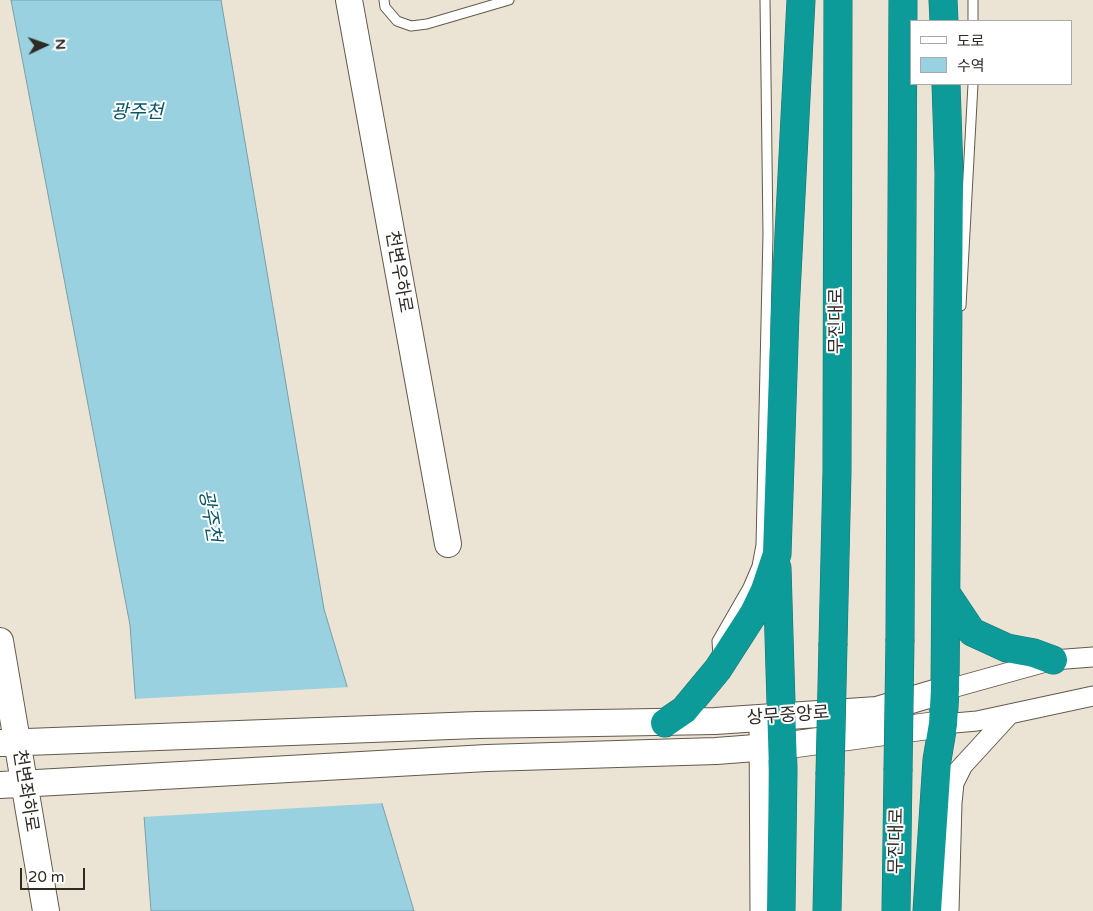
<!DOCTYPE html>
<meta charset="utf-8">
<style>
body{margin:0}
#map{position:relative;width:1093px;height:911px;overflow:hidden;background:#ebe3d3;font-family:"Varela Round","Noto Sans KR",sans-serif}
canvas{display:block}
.legend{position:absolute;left:910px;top:20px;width:162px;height:65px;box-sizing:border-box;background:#fff;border:1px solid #abaaa8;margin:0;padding:6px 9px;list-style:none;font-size:15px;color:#2e2b25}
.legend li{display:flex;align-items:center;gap:10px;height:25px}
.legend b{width:25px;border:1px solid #abaaa8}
.north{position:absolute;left:20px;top:20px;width:50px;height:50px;-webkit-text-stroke:4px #fff;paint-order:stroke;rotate:87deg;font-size:14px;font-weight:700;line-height:20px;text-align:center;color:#2e2b25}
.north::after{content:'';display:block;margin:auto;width:18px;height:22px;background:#2e2b25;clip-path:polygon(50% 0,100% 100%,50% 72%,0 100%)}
.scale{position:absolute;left:20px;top:868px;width:65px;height:22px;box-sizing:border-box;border:2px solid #2e2b25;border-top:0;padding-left:6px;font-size:15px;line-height:18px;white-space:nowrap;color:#2e2b25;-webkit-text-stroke:4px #fff;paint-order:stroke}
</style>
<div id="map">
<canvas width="1093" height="911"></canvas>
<ul class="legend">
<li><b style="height:6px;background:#fff"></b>도로</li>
<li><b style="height:14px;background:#99d1e0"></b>수역</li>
</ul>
<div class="north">N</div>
<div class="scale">20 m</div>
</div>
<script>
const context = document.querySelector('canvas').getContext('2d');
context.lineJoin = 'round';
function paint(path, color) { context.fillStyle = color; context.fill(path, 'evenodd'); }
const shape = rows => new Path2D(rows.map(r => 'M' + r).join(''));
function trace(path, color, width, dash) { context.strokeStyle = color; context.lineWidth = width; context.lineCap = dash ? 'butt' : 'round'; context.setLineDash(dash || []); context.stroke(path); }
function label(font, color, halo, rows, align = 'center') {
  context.font = font + ' "Varela Round","Noto Sans KR",sans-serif'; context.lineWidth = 4; context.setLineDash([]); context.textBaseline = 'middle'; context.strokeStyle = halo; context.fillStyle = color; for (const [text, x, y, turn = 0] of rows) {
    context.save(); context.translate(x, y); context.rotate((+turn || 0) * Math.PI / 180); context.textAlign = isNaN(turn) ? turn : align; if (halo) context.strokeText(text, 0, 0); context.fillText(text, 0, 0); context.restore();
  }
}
const water = shape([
 [11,0,221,0,324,609,414,911,151,911,130,625,11,0]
]);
paint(water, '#99d1e0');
trace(water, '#799fa8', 1);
paint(shape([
 [350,687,385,803,142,817,133,699]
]), '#ebe3d3');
const lane = shape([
 [384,0,385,7,397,21,411,26,427,24,509,0],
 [973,0,973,21],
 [961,306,973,84],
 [718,657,717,641,748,587,757,566,761,545,768,234,765,0]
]);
const street = shape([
 [945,690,1053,660,1093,657],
 [759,718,760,911],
 [943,724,977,721,1093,696],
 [955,774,1009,715],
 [949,911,952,803,954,783,963,765]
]);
const secondary = shape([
 [349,0,448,544],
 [0,641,46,911],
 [0,743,477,725,715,721,877,710,945,690],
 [0,785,487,758,716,751,782,746,943,724]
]);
const highway = shape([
 [943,0,944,21],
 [777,568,783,770,781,911],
 [946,593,972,632,1007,648,1034,653,1053,660],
 [900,639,903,0],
 [833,643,837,472,838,0],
 [665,723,684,710,718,669,754,613,765,590,777,554,785,313,801,0],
 [827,911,830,775],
 [896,911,898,771],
 [927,911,937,760,943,724,945,690,949,173,946,84]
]);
trace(lane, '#625a4d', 11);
trace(street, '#625a4d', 21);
trace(secondary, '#625a4d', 28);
trace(highway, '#187470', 29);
trace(lane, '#fff', 9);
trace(street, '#fff', 19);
trace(secondary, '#fff', 26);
trace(highway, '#0c9b99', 28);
const highwayBridge = shape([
 [898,771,900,639],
 [830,775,833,643]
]);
trace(highwayBridge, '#187470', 29, []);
trace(highwayBridge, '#0c9b99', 28);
label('18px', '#2e2b25', '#fff', [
 ["천변우하로",398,272,80],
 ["무진대로",837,321,-90],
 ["상무중앙로",788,716,-4],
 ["천변좌하로",25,791,81],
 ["무진대로",897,841,-89]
]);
label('italic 19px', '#055666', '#fff', [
 ["광주천",137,113],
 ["광주천",209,516,80]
]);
</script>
